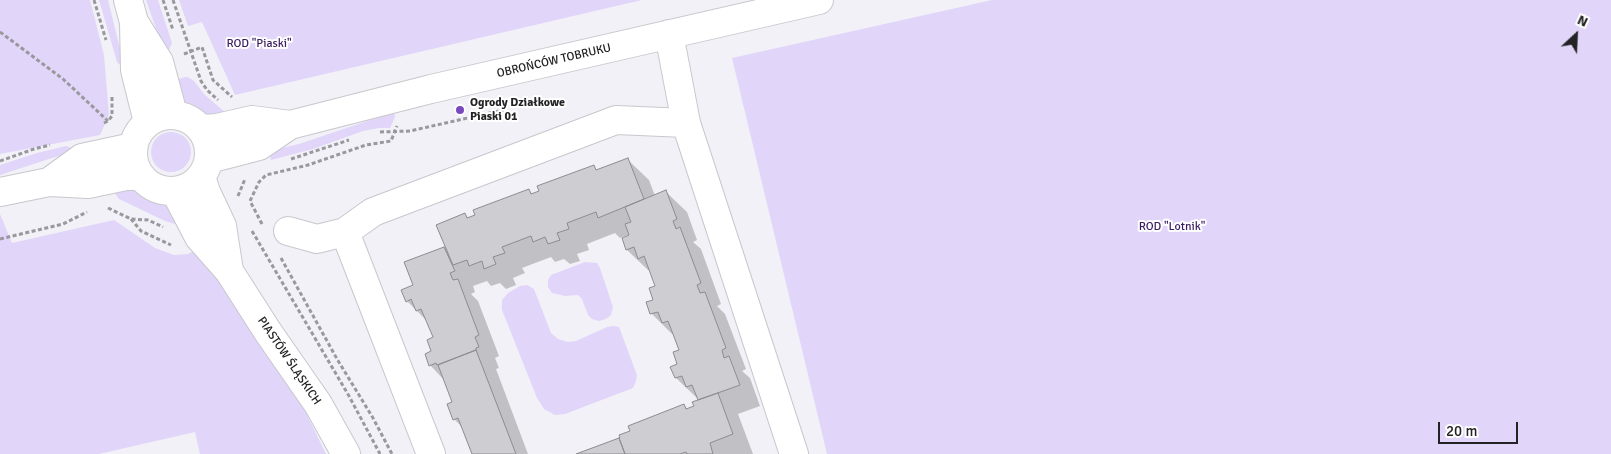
<!DOCTYPE html>
<meta charset="utf-8">
<style>
body{margin:0}
#map{position:relative;width:1611px;height:454px;overflow:hidden;background:#f2f1f7;font-family:Signika,sans-serif}
canvas{display:block}
.north{position:absolute;left:1551px;top:10px;width:50px;height:50px;-webkit-text-stroke:4px #fff;paint-order:stroke;rotate:25deg;font-size:14px;font-weight:700;line-height:20px;text-align:center;color:#232325}
.north::after{content:'';display:block;margin:auto;width:18px;height:22px;background:#232325;clip-path:polygon(50% 0,100% 100%,50% 72%,0 100%)}
.scale{position:absolute;left:1438px;top:422px;width:80px;height:22px;box-sizing:border-box;border:2px solid #232325;border-top:0;padding-left:6px;font-size:15px;line-height:18px;white-space:nowrap;color:#232325;-webkit-text-stroke:4px #fff;paint-order:stroke}
</style>
<div id="map">
<canvas width="1611" height="454"></canvas>
<div class="north">N</div>
<div class="scale">20 m</div>
</div>
<script>
const context = document.querySelector('canvas').getContext('2d');
context.lineJoin = 'round';
function paint(path, color) { context.fillStyle = color; context.fill(path, 'evenodd'); }
const shape = rows => new Path2D(rows.map(r => 'M' + r).join(''));
function trace(path, color, width, dash) { context.strokeStyle = color; context.lineWidth = width; context.lineCap = dash ? 'butt' : 'round'; context.setLineDash(dash || []); context.stroke(path); }
function label(font, color, halo, rows, align = 'center') {
  context.font = font + ' Signika,sans-serif'; context.lineWidth = 4; context.setLineDash([]); context.textBaseline = 'middle'; context.strokeStyle = halo; context.fillStyle = color; for (const [text, x, y, turn = 0] of rows) {
    context.save(); context.translate(x, y); context.rotate((+turn || 0) * Math.PI / 180); context.textAlign = isNaN(turn) ? turn : align; if (halo) context.strokeText(text, 0, 0); context.fillText(text, 0, 0); context.restore();
  }
}
paint(shape([
 [0,0,90,0,104,55,109,115,100,135,0,154],
 [99,0,108,0,124,65,119,64,117,62],
 [146,0,158,0,172,43,169,50,164,51],
 [179,0,642,0,235,95,202,22,188,26],
 [992,0,1611,0,1611,454,827,454,732,58],
 [185,77,188,77,194,81,204,94,228,115,206,116,191,108,178,95,172,81],
 [394,112,395,117,390,128,379,128,363,131,313,149,271,160,269,151,299,144],
 '151 152a20 20 0 1 1 40 0a20 20 0 1 1-40 0Z',
 [66,146,71,148,72,153,52,158,0,175,0,165,37,153],
 [132,188,171,207,179,223,175,224,165,221,119,199,114,192],
 [0,214,12,243,114,220,155,248,174,255,188,254,198,249,279,357,326,454,200,454,195,432,99,454,0,454],
 [585,262,597,263,600,268,613,307,611,315,606,319,599,321,592,319,588,315,582,299,578,295,565,296,552,293,548,287,548,280,551,275],
 [527,285,534,289,551,333,558,339,568,342,576,341,607,327,614,326,619,327,637,375,636,381,633,388,565,414,555,415,544,409,537,398,502,310,502,300,508,293,520,286]
]), '#e1d6f9');
paint(shape([
 [628,160,649,180,655,196,666,192,687,212,697,240,693,242,701,249,721,304,717,306,725,314,746,369,742,371,750,378,760,406,738,414,753,454,580,454,622,438,684,406,688,409,695,406,699,400,698,398,697,398,676,378,679,365,680,351,674,334,672,334,651,313,655,301,656,287,650,270,648,270,627,250,624,239,631,236,630,234,620,238,615,233,587,244,589,250,577,254,580,261,570,264,564,259,555,262,551,257,522,268,525,273,513,278,516,285,506,289,500,283,491,286,487,281,473,286,475,292,471,294,478,301,499,356,495,358,499,368,496,369,528,454,473,454,464,429,454,419,454,403,445,381,430,365,434,338,428,322,407,301,414,285,406,263,446,247,465,215,469,218,529,191,533,194,593,166,598,171]
]), '#0003');
const building = shape([
 [628,158,644,199,598,218,596,212,567,223,569,229,557,233,560,240,548,244,545,237,533,242,531,236,502,247,505,253,493,257,496,264,484,269,482,261,469,266,467,260,453,265,436,225,465,213,467,218,475,215,473,210,529,189,531,194,539,191,537,186,594,165,596,170,628,158],
 [666,190,677,219,673,221,676,229,680,227,701,283,697,285,700,293,705,292,726,348,722,350,724,358,729,356,740,385,698,400,692,385,686,387,682,376,675,378,670,367,677,364,673,352,679,350,668,321,662,323,658,312,650,314,646,302,653,300,649,288,655,286,644,256,638,259,634,247,626,250,622,238,629,235,625,224,631,222,625,207,666,190],
 [444,247,455,271,450,273,453,280,458,279,479,335,475,337,479,347,476,348,476,350,437,365,436,363,429,366,425,354,431,351,427,340,433,337,421,309,416,311,411,299,406,302,401,290,413,285,404,262,444,247],
 [476,350,516,454,472,454,458,418,453,420,447,404,452,402,438,365,476,350],
 [718,393,733,434,710,443,713,454,687,454,686,452,680,454,625,454,619,438,620,437,619,435,630,431,628,426,684,404,686,409,694,406,692,402,718,393],
 [619,438,625,454,576,454,619,438]
]);
paint(building, '#cecdd2');
trace(building, '#8d8b91', 1);
const minor = shape([
 [128,0,134,22,159,62,173,114],
 [134,23,135,70,148,122],
 [669,34,686,123,794,454],
 '133 153a38 38 0 1 1 76 0a38 38 0 1 1-76 0Z',
 [202,129,217,128,252,120,290,125],
 [209,159,259,146,290,125,431,89,819,0],
 [201,177,206,192,222,226,229,271],
 [49,182,82,158,133,147],
 [175,191,199,237,229,271,268,332,318,404,346,454],
 [0,192,49,182,88,184,126,176,140,176],
 [288,231,317,239,345,232,431,454],
 [345,232,373,212,616,120,686,123]
]);
trace(minor, '#c8c7cd', 30);
trace(shape([
 [94,0,106,40],
 [163,0,173,30],
 [173,0,201,81,207,90,218,100],
 [0,32,63,79,108,121],
 [184,54,202,47,213,80,232,97],
 [104,123,108,121,112,116,112,96],
 [380,132,410,131,503,110,501,100],
 [291,159,349,140],
 [0,161,34,149,50,145],
 [238,196,245,179],
 [108,208,131,219,148,220,163,227],
 [131,219,141,231,171,245],
 [262,224,250,201,259,182,266,175,308,165,366,145,391,141,397,126],
 [252,231,349,396,380,454],
 [0,239,63,224,87,212],
 [281,258,337,359,373,418,392,454]
]), '#99989d', 3, [4, 2.5]);
trace(minor, '#fff', 28);
for (const [x, y, r, color] of [
 [460,110,5,"#7948bf"]
]) { const dot = new Path2D(); dot.arc(x, y, r, 0, 2 * Math.PI); context.fillStyle = color; context.fill(dot); trace(dot, '#fff', 2); }
label('12px', '#3a1d61', '#fff', [
 ["ROD \"Piaski\"",259,44],
 ["ROD \"Lotnik\"",1172,227]
]);
label('12px', '#232325', '#fff', [
 ["OBROŃCÓW TOBRUKU",554,61,-13],
 ["PIASTÓW ŚLĄSKICH",289,361,56]
]);
label('bold 12px', '#232325', '#fff', [
 ["Ogrody Działkowe",470,103],
 ["Piaski 01",470,117]
], 'left');
</script>
